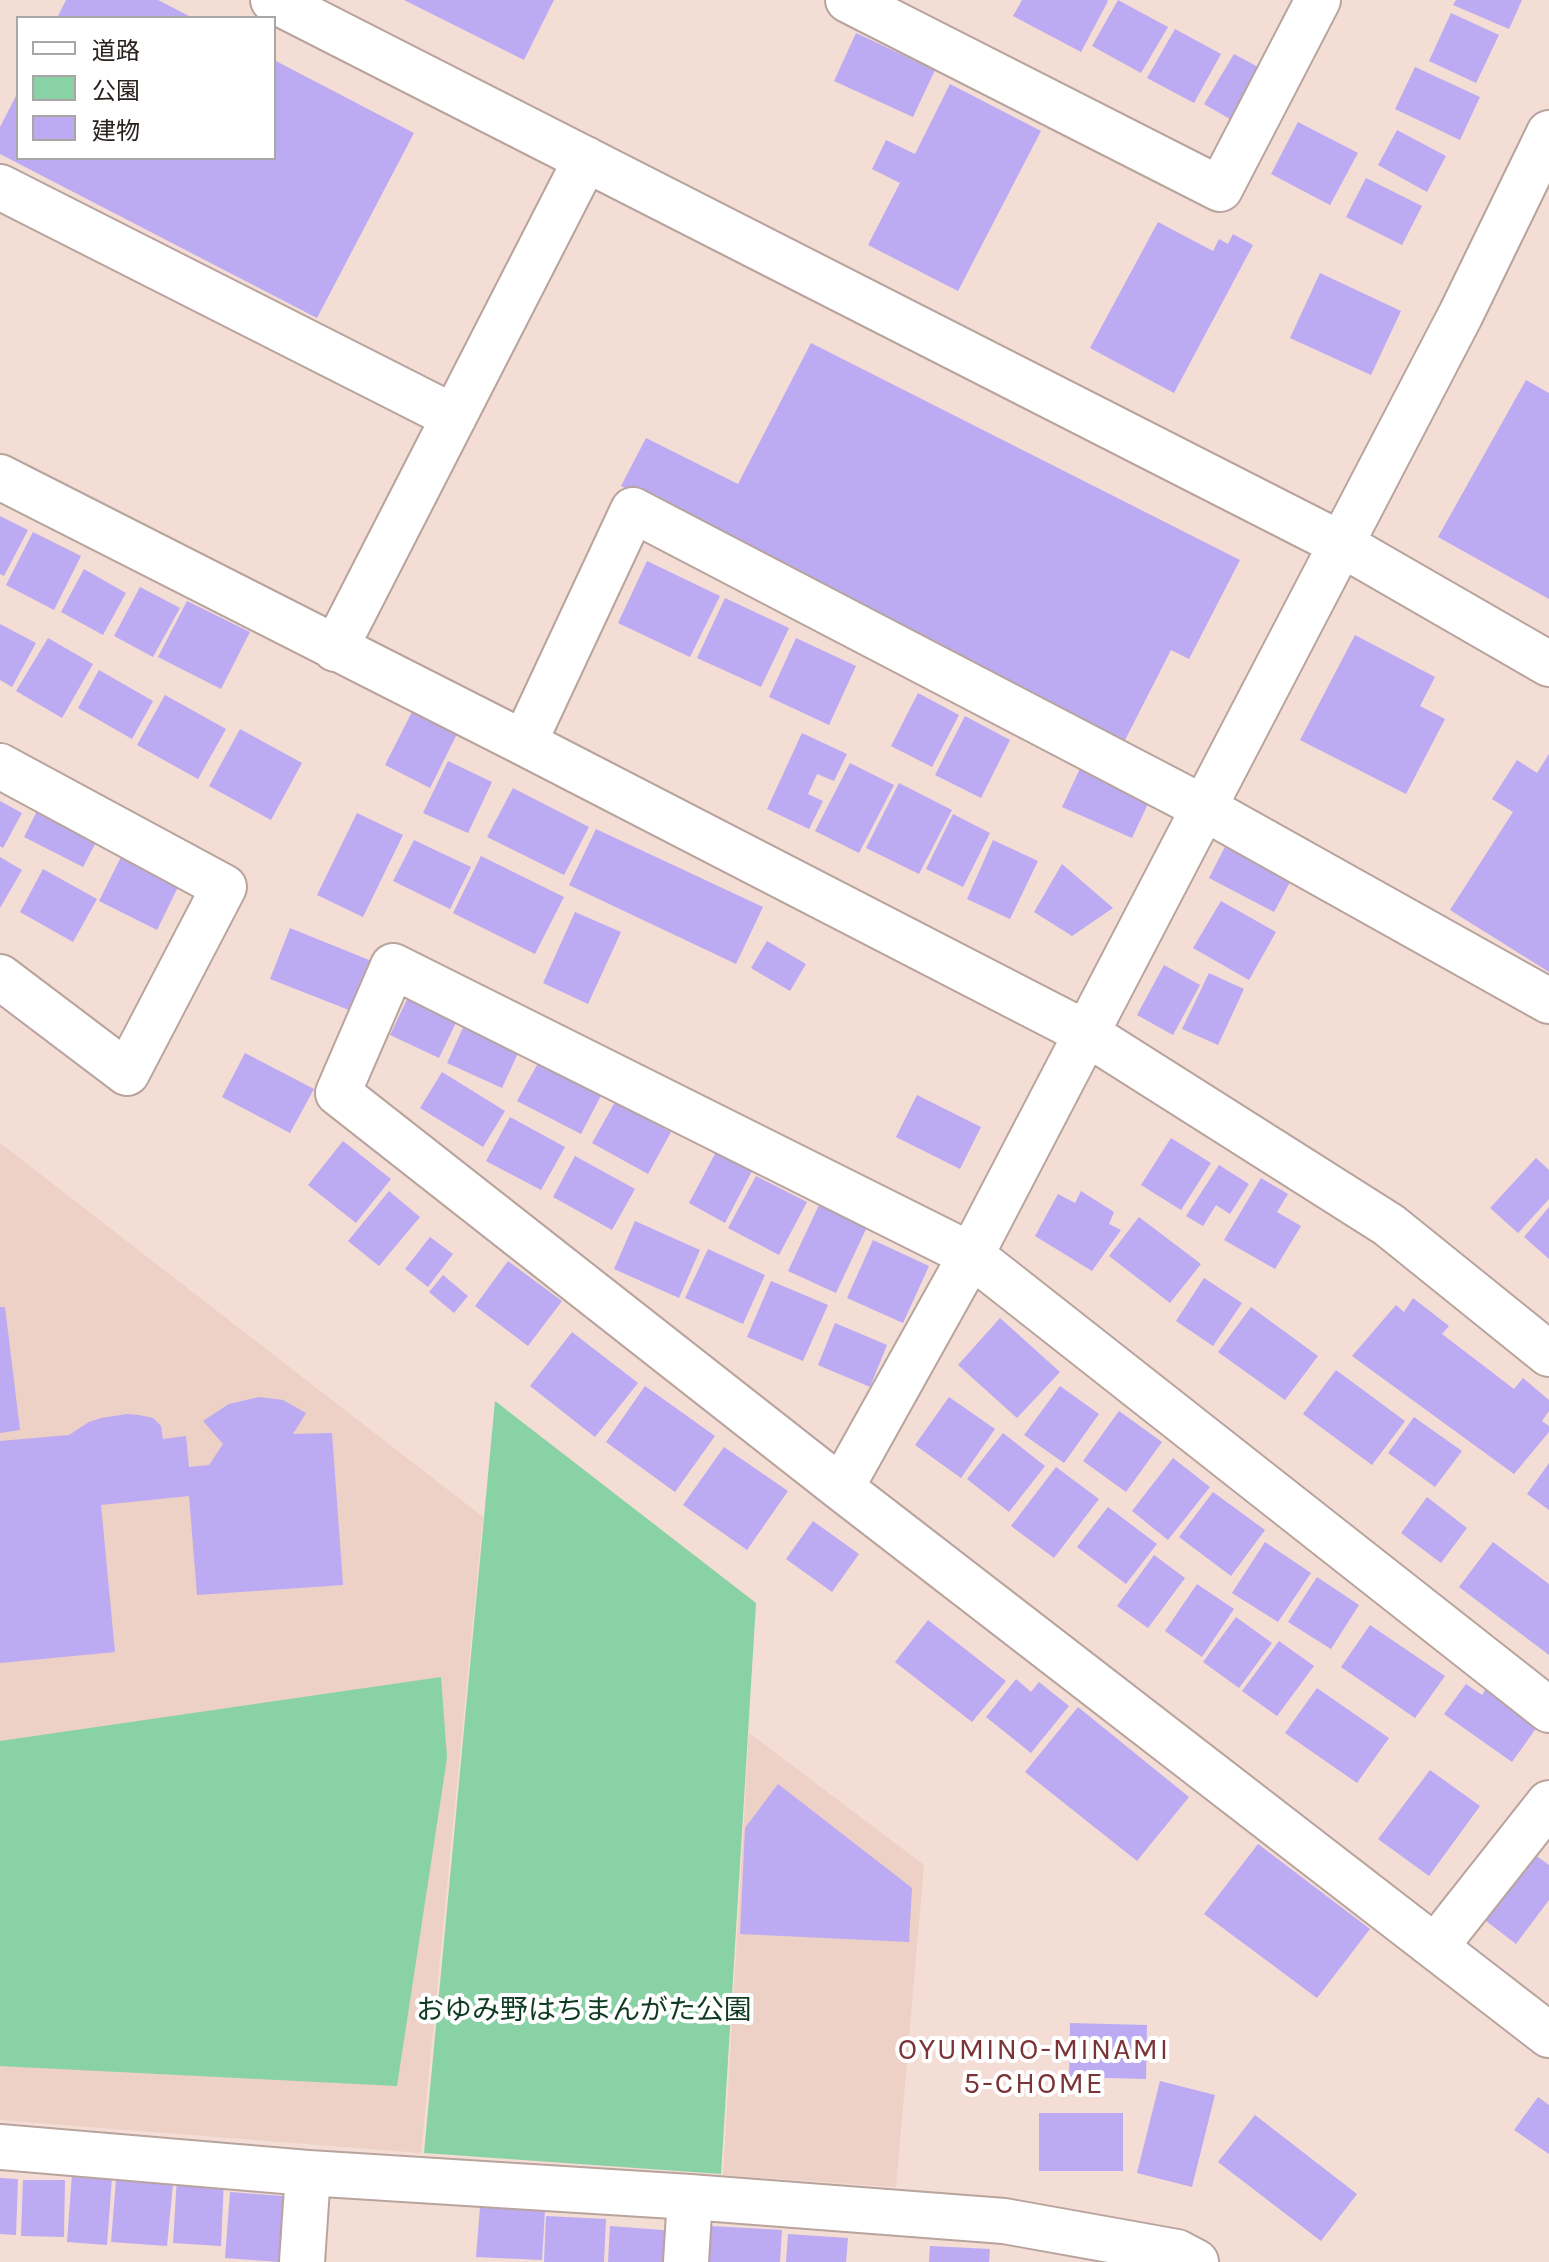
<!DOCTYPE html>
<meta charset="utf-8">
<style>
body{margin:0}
#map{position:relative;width:1549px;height:2262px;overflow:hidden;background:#f3ddd5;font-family:Karla,"Noto Sans JP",sans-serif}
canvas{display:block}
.legend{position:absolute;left:16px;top:16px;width:260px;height:144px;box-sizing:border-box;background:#fff;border:2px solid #a9a7a5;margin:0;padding:10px 14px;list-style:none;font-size:24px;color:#29221f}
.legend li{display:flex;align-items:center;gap:16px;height:40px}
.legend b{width:40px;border:2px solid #a9a7a5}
</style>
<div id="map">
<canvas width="1549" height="2262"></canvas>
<ul class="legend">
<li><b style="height:10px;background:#fff"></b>道路</li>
<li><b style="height:22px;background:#89d2a5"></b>公園</li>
<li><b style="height:22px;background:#bcaaf3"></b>建物</li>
</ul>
</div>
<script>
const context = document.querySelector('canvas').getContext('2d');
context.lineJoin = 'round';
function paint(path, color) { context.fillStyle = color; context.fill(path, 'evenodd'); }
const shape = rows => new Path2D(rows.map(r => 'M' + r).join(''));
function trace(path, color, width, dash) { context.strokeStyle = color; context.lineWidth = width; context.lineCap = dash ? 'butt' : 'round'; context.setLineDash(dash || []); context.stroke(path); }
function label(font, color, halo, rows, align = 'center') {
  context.font = font + ' Karla,"Noto Sans JP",sans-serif'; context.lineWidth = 8; context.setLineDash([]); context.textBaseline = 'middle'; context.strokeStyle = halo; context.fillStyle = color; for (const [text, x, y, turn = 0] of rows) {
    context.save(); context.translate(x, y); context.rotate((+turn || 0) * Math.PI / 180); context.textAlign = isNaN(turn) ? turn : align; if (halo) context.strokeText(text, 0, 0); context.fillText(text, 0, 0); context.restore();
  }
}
paint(shape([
 [0,1143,483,1517,421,2153,0,2120],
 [749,1733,924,1865,896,2187,723,2175]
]), '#edd0c6');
paint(shape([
 [495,1401,756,1603,721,2174,424,2153],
 [441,1677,447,1758,397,2086,0,2066,0,1741]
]), '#89d2a5');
paint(shape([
 [66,0,158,0,193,18,57,18],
 [404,0,554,0,524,60],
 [1022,0,1107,0,1108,1,1081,52,1013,16],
 [1118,0,1168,27,1141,73,1092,46],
 [1456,0,1522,0,1509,29,1453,5],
 [1451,13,1499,35,1476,83,1429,61],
 [1175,29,1221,54,1194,103,1147,78],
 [856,33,935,70,913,117,834,81],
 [1234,54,1260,68,1230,119,1204,104],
 [274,60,414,133,317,318,0,154,0,127,18,92,18,158,274,158],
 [1415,67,1480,97,1460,140,1395,109],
 [950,84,1041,131,958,291,868,245,900,183,872,169,886,140,915,154],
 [1298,122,1358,153,1330,205,1271,174],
 [1397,130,1446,156,1427,192,1378,165],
 [1366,178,1422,206,1402,245,1346,217],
 [1158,222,1213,251,1219,239,1228,244,1233,234,1253,245,1174,393,1090,348],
 [1320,273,1401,311,1371,375,1290,338],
 [811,343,1240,560,1189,659,1171,650,1124,742,621,486,646,438,738,484],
 [1526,380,1549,393,1549,599,1438,537],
 [0,516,28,530,4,576,0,574],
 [33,532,81,556,54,610,6,585],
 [647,561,720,596,690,657,618,623],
 [84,569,126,593,103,635,61,612],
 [140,587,180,608,153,657,114,636],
 [725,598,789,628,761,687,697,658],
 [187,601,250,632,221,689,158,657],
 [0,624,36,643,12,687,0,680],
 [1355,635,1435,677,1420,706,1445,719,1406,794,1300,740],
 [48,638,93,664,62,718,16,691],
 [796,638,856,666,829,725,769,697],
 [99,670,153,701,132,739,78,708],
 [918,693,959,715,932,767,891,746],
 [165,695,226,729,198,779,137,745],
 [416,704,461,726,430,788,385,765],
 [965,716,1010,740,981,798,935,775],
 [240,729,302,763,271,820,209,786],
 [802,733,847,754,834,781,817,774,808,794,823,801,809,829,767,809],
 [1549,754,1549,972,1450,910,1513,812,1492,799,1517,760,1537,773],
 [1084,760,1154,791,1132,838,1062,807],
 [448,761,492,782,468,833,423,813],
 [850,763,894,785,859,853,815,831],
 [899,783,952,810,919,874,866,848],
 [513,788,589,827,564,875,487,837],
 [43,799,103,829,83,867,24,837],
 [0,801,22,813,3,848,0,846],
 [357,813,403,835,363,917,317,895],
 [953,814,990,833,963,887,926,869],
 [596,829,763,907,736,964,569,885],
 [1230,837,1296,871,1274,912,1209,878],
 [414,840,471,867,450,909,393,881],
 [993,840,1038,861,1010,919,967,899],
 [122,855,180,883,157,930,99,901],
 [481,856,564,897,535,954,453,913],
 [0,857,22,870,0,908],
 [1062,864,1113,908,1072,936,1034,912],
 [43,869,97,899,73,942,20,912],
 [1221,901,1276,932,1249,980,1193,948],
 [575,912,621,932,588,1004,543,983],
 [290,928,374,962,354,1012,270,979],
 [767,941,806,964,790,991,751,968],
 [1164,965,1200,985,1173,1035,1137,1015],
 [1209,973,1244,989,1218,1045,1182,1029],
 [412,989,461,1012,439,1058,390,1035],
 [470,1012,525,1038,502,1088,447,1063],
 [245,1053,314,1089,290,1133,222,1097],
 [542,1056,605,1088,581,1134,517,1101],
 [442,1072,505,1111,483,1147,420,1108],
 [917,1095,981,1127,960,1169,896,1137],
 [615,1102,671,1132,648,1174,592,1143],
 [510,1117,565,1147,541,1190,486,1161],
 [1171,1138,1211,1163,1181,1210,1141,1185],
 [343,1141,391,1179,356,1223,308,1185],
 [716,1152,752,1171,725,1223,689,1203],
 [575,1156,635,1189,612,1230,553,1197],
 [1536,1158,1549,1170,1549,1199,1518,1233,1490,1208],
 [1219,1165,1249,1184,1230,1214,1216,1205,1203,1226,1186,1216],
 [756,1176,807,1202,779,1255,728,1228],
 [1261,1178,1288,1194,1277,1212,1301,1226,1275,1269,1224,1240],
 [389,1191,420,1217,379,1266,348,1241],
 [1081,1191,1114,1212,1109,1224,1121,1230,1092,1271,1035,1236,1058,1194,1075,1203],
 [819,1205,867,1227,836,1293,788,1271],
 [1549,1207,1549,1259,1524,1237],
 [1139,1217,1201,1264,1170,1303,1109,1256],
 [635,1221,700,1250,679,1298,614,1269],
 [430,1237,453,1254,428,1287,405,1269],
 [873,1240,929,1266,903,1323,847,1298],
 [708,1249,765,1275,743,1324,685,1298],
 [508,1261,562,1301,528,1346,475,1306],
 [443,1275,468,1296,454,1313,429,1292],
 [1204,1278,1242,1303,1213,1346,1176,1321],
 [771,1281,828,1305,803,1361,747,1337],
 [1413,1298,1449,1326,1442,1334,1514,1389,1523,1378,1549,1400,1549,1411,1542,1421,1549,1426,1549,1432,1514,1474,1352,1356,1396,1305,1404,1312],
 [0,1307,5,1307,20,1430,0,1433],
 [1251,1307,1318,1356,1285,1400,1218,1352],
 [1000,1318,1060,1372,1017,1418,958,1365],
 [835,1323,887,1345,870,1387,818,1365],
 [572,1332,638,1383,595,1437,530,1386],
 [1336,1370,1405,1421,1372,1465,1303,1414],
 [645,1386,715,1436,675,1492,606,1442],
 [1060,1386,1099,1414,1064,1463,1024,1435],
 [259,1397,283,1400,306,1413,293,1434,332,1433,343,1585,197,1595,189,1496,101,1505,115,1652,0,1663,0,1441,69,1435,89,1422,101,1418,127,1414,139,1415,153,1418,161,1426,163,1439,186,1436,189,1467,209,1465,223,1444,203,1421,229,1404],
 [949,1397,995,1429,961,1478,915,1445],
 [1119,1411,1162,1442,1126,1492,1083,1461],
 [1414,1417,1462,1451,1435,1487,1388,1453],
 [1003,1433,1045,1466,1009,1512,967,1479],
 [724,1447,788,1491,747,1550,683,1505],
 [1173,1458,1210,1487,1168,1540,1132,1511],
 [1549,1463,1549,1510,1527,1494],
 [1056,1467,1099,1499,1054,1558,1011,1526],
 [1213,1492,1265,1530,1231,1576,1179,1537],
 [1427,1497,1467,1528,1441,1563,1401,1533],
 [1108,1507,1157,1544,1126,1584,1077,1547],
 [813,1521,859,1554,832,1592,786,1559],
 [1265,1542,1311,1573,1278,1622,1232,1593],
 [1493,1542,1549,1584,1549,1655,1459,1587],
 [1154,1555,1185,1578,1148,1628,1117,1606],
 [1317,1577,1359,1605,1331,1649,1288,1622],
 [1197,1584,1234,1609,1202,1657,1165,1631],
 [1236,1617,1272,1643,1239,1688,1203,1662],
 [928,1620,1006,1681,972,1722,895,1662],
 [1370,1625,1445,1676,1415,1718,1341,1667],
 [1279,1641,1314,1666,1277,1716,1242,1691],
 [1016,1679,1031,1692,1039,1682,1069,1706,1031,1753,986,1717],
 [1490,1682,1542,1720,1512,1762,1444,1714,1466,1684,1482,1695],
 [1317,1688,1389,1738,1357,1783,1285,1733],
 [1078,1707,1189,1797,1137,1861,1025,1772],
 [1430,1770,1480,1806,1429,1876,1378,1839],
 [778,1784,912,1888,909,1942,740,1934,745,1828],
 [1258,1844,1370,1929,1317,1998,1204,1914],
 [1527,1849,1549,1865,1549,1900,1516,1944,1477,1914],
 [1070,2023,1147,2025,1146,2079,1069,2077],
 [1160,2081,1215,2095,1192,2187,1137,2173],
 [1538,2097,1549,2105,1549,2154,1514,2130],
 [1039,2113,1123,2113,1123,2171,1039,2171],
 [1255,2115,1357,2194,1321,2241,1218,2162],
 [72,2174,112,2177,107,2245,67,2242],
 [177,2177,224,2180,221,2246,173,2243],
 [0,2178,18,2179,16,2235,0,2234],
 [23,2180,65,2180,64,2237,21,2236],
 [116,2180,173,2184,167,2246,111,2242],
 [230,2192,283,2196,279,2262,225,2258],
 [480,2207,545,2210,542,2260,476,2257],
 [546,2216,606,2219,604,2262,544,2262],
 [610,2226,675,2231,673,2262,608,2262],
 [711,2226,782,2230,780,2262,708,2262],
 [788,2234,848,2238,846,2262,786,2262],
 [930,2246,990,2249,989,2262,929,2262]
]), '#bcaaf3');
const minor = shape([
 [273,0,1341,544,1549,664],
 [848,0,1220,189,1318,0],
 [0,187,454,417],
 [0,477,524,743,1086,1033,1389,1225,1549,1354],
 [335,649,586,159],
 [524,743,633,510,1204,808,1549,1001],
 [0,766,224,887,127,1073,0,977],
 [841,1488,971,1255,1461,314,1549,133],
 [1549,1710,971,1255,393,966,338,1093,841,1488,1549,2035],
 [1436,1946,1549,1803],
 [0,2147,308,2173,690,2197,1004,2221,1177,2252,1196,2262],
 [302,2262,308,2173],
 [686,2262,690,2197]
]);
trace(minor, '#b8a49d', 48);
trace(minor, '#fff', 44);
label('28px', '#0f3b23', '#fff', [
 ["おゆみ野はちまんがた公園",584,2011]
]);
context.letterSpacing = '2px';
label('30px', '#7a3336', '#fff', [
 ["OYUMINO-MINAMI",1034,2050],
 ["5-CHOME",1034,2084]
]);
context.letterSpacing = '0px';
</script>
